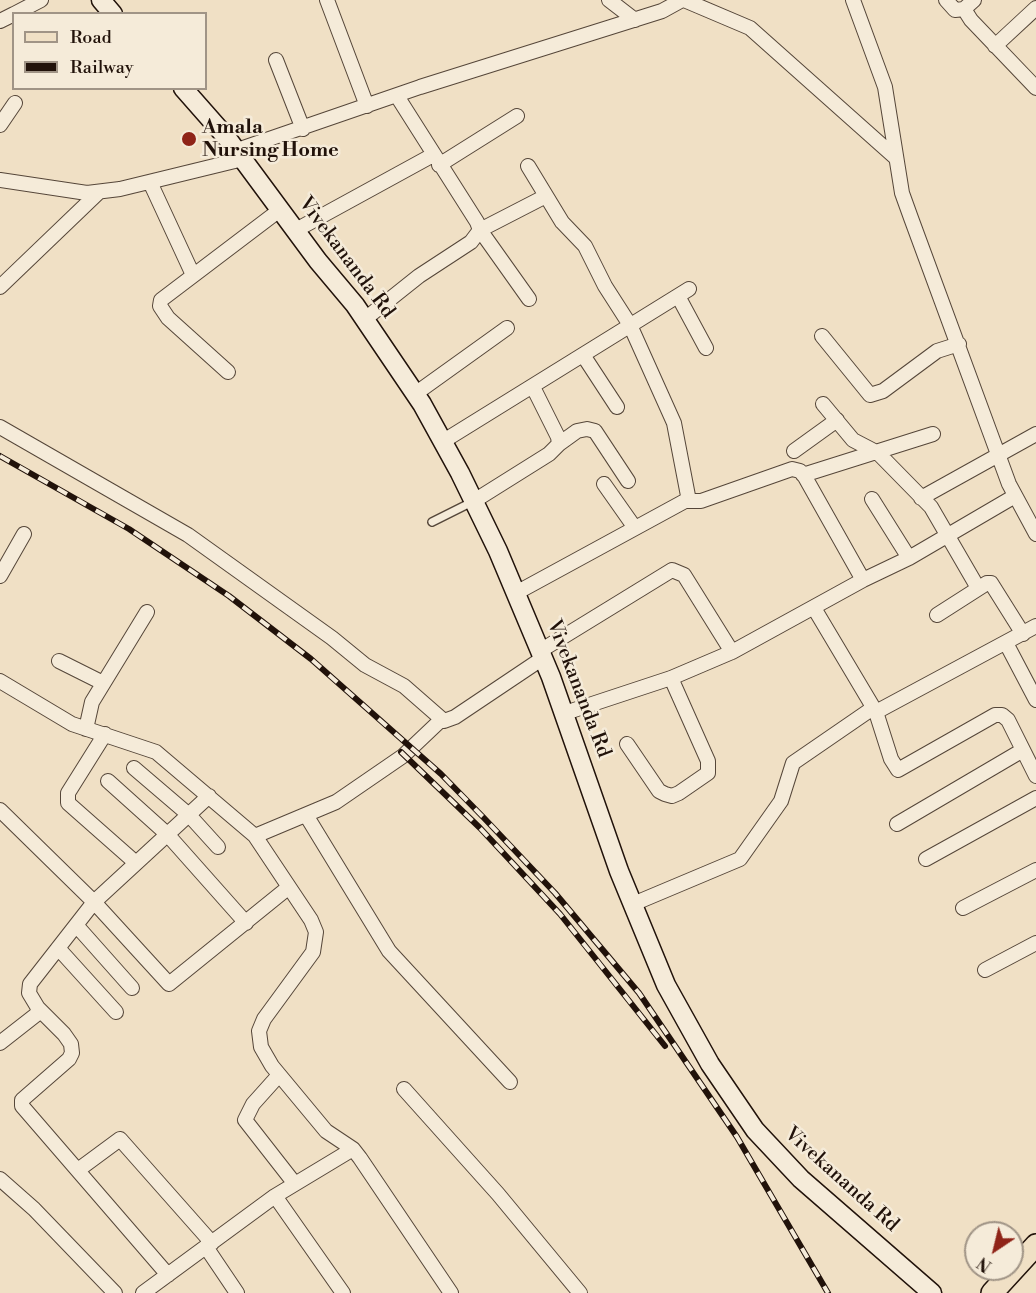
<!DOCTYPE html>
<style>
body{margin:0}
#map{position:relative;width:1036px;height:1293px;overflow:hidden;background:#f0e0c5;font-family:"Libre Bodoni",serif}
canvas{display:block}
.legend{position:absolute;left:12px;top:12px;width:195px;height:78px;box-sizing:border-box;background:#f5ebd9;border:2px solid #a09486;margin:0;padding:8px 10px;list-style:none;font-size:18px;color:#21120a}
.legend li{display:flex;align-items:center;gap:12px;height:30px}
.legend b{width:30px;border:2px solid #a09486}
.north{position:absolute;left:964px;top:1221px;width:60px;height:60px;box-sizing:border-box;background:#f5ebd9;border:2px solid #a09486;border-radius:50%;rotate:215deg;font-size:16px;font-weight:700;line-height:24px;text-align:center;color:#21120a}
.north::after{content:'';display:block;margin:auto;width:21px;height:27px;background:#8f2418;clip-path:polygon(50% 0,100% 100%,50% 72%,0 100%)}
</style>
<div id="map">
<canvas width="1036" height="1293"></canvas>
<ul class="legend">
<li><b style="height:8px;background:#f0e0c5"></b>Road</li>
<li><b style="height:8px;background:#21120a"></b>Railway</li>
</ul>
<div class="north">N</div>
</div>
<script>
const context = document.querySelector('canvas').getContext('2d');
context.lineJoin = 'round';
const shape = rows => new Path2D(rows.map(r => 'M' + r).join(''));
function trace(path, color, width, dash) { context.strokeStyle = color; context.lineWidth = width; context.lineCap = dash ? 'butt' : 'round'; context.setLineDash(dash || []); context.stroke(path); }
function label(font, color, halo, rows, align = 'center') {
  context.font = font + ' "Libre Bodoni",serif'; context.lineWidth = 5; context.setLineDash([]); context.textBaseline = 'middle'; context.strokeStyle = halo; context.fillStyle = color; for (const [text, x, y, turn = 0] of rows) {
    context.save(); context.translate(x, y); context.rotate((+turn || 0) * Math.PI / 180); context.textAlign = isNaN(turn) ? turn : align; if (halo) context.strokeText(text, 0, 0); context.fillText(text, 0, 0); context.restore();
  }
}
const lane = shape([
 [432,522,472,502]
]);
const street = shape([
 [327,0,367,106],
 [609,0,635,20],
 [684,0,750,28,896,158],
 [853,0,885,87,902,193,911,218,1009,484,1036,534],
 [946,0,955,10,964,9],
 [974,0,964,9,971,20,1036,88],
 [14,14,41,0],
 [0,21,14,14],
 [995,46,1036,8],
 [276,60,303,129],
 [0,125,15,103],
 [237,150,420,87,662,11,682,0],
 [439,165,517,116],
 [528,166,562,222,585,246,605,286,630,325,674,423,689,501],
 [0,180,87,193,120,189,243,159],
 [150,182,193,275],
 [296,230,433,155],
 [0,287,99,192],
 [678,296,706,348],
 [529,299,480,230,546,196],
 [365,319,419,276,471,242,480,230,477,222,397,96],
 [822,336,870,395,883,391,937,351,959,344],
 [583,355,617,407],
 [228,372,168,318,160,306,161,300,281,209],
 [415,394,507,328],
 [823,404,853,440,878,453,931,507,978,588],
 [0,427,188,535,332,638,365,665,404,686,444,721,455,717,543,658],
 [442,442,689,289],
 [559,444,577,431,587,429,595,431,628,481],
 [794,451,837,420],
 [803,475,933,434],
 [604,484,635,528],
 [921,498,1036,434],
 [872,499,909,558],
 [474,501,549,454,559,444,558,437,533,387],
 [0,576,24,534],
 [516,593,685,501,701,501,792,469,800,471,805,477,863,580],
 [814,608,876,712,891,759,898,770,995,715,1002,715,1008,720,1036,776],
 [937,615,987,583,991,583,1023,634],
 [1006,643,1036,700],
 [540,651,672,570,684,575,732,652],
 [59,661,103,683],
 [0,681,72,724,156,752,255,836,311,920,316,932,313,952,264,1019,259,1031,261,1047,272,1066,326,1131,353,1149,360,1158,451,1293],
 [876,712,1036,626],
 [565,713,671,678,732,652,863,580,909,558,1015,496],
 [86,729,92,702,147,612],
 [105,734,68,793,68,803,136,863],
 [627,744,659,791,665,794,672,796,679,793,708,773,708,761,671,678],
 [134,768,189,815,218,847],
 [108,781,167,834,246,923],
 [0,810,94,902,169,984,289,887],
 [306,815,389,951,510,1082],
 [897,824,1023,750],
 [255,836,336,802,403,756,442,719],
 [926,859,1036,798],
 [633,904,740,859,781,801,793,763,873,708],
 [963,908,1036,870],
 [76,925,132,988],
 [58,948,116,1012],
 [985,970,1036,943],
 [38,1008,64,1034,71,1044,72,1053,69,1059,22,1100,22,1106,168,1275],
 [0,1043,37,1014,38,1008,29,993,30,984,94,902,209,796],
 [279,1075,253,1104,245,1120,295,1184],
 [404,1089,498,1194,580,1293],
 [78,1170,120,1139,212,1243],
 [0,1179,34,1209,115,1293],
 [275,1196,343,1293],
 [206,1247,237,1293],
 [143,1293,275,1196,353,1149]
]);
const secondary = shape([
 [101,0,113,14],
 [183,88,227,138,318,261,355,305,422,404,460,473,498,551,551,677,619,871,666,985,710,1064,755,1130,801,1179,932,1293]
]);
const primary = shape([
 [992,1293,1036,1245]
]);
trace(lane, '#554639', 10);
trace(street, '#554639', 16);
trace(secondary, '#21120a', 21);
trace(primary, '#21120a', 24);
trace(lane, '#f5ebd9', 7);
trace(street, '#f5ebd9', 14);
trace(secondary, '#f5ebd9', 18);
trace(primary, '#f0e0c5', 21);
const rail = shape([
 [0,456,129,529,229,596,311,659,441,774,484,818,555,893,639,993,737,1137,828,1293],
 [401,752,480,828,560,914,665,1046]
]);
trace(rail, '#21120a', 6);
trace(rail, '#f5ebd9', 4, [11]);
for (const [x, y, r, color] of [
 [189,139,8,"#8f2418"]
]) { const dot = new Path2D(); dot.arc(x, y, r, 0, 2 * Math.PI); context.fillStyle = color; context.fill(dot); trace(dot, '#f5ebd9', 2); }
label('bold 20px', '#21120a', '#f5ebd9', [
 ["Amala",202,128],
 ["Nursing Home",202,151]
], 'left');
label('20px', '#21120a', '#f5ebd9', [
 ["Vivekananda Rd",346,258,53],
 ["Vivekananda Rd",578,689,69],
 ["Vivekananda Rd",841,1180,42]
]);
</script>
